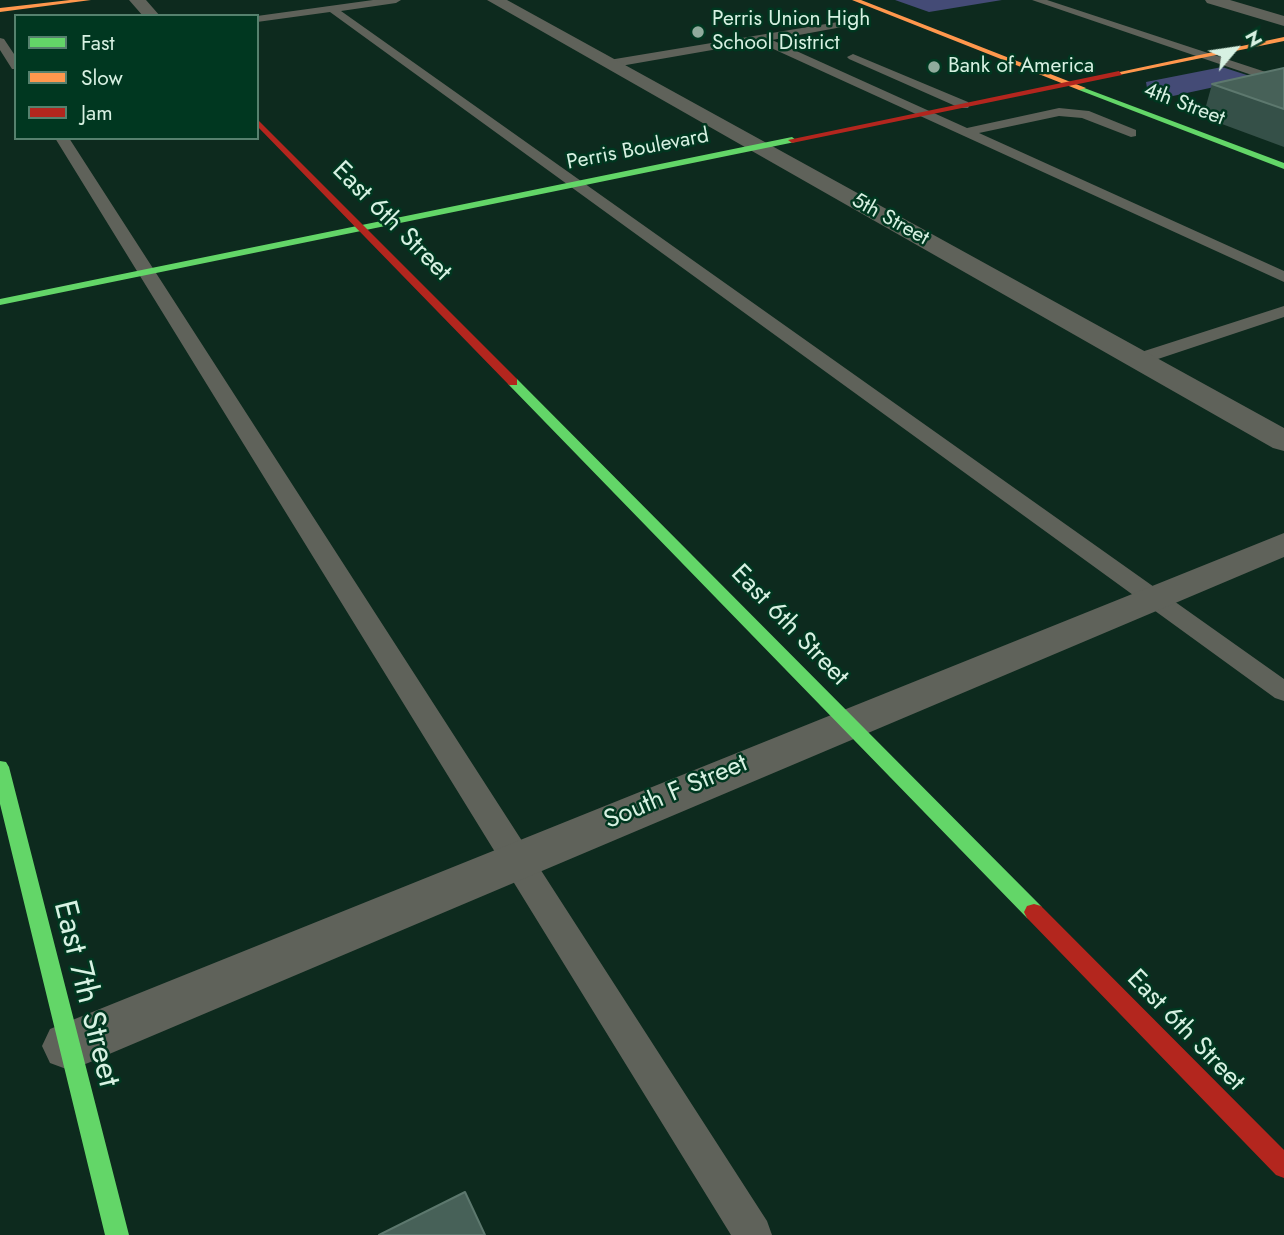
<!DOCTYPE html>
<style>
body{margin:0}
#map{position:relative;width:1284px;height:1235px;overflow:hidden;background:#0d2a1e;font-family:Jost,sans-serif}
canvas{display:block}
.legend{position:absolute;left:14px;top:14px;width:245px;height:126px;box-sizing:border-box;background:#003720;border:2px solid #56816e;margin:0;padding:9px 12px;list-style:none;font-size:21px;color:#d7f1e2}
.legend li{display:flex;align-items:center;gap:14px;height:35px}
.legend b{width:35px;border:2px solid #56816e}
.north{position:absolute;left:1200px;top:14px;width:70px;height:70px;-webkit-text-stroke:5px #003720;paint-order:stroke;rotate:61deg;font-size:19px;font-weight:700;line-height:28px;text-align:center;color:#d7f1e2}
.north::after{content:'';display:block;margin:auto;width:24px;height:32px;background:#d7f1e2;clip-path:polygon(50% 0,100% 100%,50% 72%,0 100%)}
</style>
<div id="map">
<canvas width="1284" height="1235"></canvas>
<ul class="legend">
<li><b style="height:9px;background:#63d668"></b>Fast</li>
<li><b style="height:9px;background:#ff974d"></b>Slow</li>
<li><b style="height:9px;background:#b3261e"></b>Jam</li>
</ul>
<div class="north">N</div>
</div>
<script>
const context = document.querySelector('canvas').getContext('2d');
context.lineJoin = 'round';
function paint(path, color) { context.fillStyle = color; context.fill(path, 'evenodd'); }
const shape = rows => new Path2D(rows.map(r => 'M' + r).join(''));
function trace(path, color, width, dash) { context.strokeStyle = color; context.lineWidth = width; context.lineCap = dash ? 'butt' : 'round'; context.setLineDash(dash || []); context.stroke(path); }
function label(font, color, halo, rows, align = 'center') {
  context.font = font + ' Jost,sans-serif'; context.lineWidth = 5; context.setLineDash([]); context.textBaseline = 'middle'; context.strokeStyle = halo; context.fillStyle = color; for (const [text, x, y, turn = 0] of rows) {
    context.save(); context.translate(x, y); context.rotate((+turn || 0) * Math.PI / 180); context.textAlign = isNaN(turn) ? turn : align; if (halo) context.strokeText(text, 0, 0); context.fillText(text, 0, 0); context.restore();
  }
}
paint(shape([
 [895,0,1002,0,929,12],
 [1222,67,1256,78,1159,99,1148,94,1146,82]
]), '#444b76');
paint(shape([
 [373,0,401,0,396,3,341,11,1284,679,1284,701,1275,698,330,12,257,22,257,16,373,0],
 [1032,0,1047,0,1284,78,1284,86,1032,0],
 [838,22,842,23,842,27,772,40,967,128,1059,108,1089,111,1136,130,1136,136,1131,137,1082,118,1059,116,979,133,1284,271,1284,282,758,42,609,68,603,64,609,60,838,22],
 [0,38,4,39,16,57,16,69,12,69,0,50,0,38],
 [853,54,968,102,970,105,968,108,960,108,849,59,847,57,853,54],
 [55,138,69,138,767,1221,772,1235,731,1235,55,138],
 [1284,306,1284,317,1146,363,1132,363,1130,359,1132,355,1284,306]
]), '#5f625a');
paint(shape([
 [129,0,146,0,160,16,143,16,129,0],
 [487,0,507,0,1284,428,1284,451,1273,448,487,0],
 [1205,0,1230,0,1284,16,1284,26,1207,3,1205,0],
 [1284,533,1284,557,88,1063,69,1070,50,1063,42,1046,50,1029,1284,533]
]), '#5f625a');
paint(shape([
 [1079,86,1284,163,1284,169,1079,90,1079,86],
 [792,137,796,140,795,142,0,305,0,299,792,137],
 [513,378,517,379,1041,906,1044,912,1041,918,1034,920,1027,918,509,385,507,382,513,378],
 [0,761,6,762,9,767,129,1235,105,1235,0,804,0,761]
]), '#63d668');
paint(shape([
 [70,0,91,0,0,12,0,8,70,0],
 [852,0,861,0,1086,88,1079,90,852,0],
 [1284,37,1284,41,1119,75,1115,73,1284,37]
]), '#ff974d');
paint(shape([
 [1119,71,1122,75,792,143,788,140,1119,71],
 [257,119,517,379,517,385,509,385,257,126,257,119],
 [1034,904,1041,906,1284,1150,1284,1178,1276,1175,1027,918,1024,912,1027,906,1034,904]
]), '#b3261e');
paint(shape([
 [1284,68,1284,147,1203,117,1212,84]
]), '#355048');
const building = shape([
 [1284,68,1284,109,1212,84,1284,68],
 [465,1192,485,1235,379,1235,465,1192]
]);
paint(building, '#476158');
trace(building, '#5d786e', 2);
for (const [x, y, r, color] of [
 [698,32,7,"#90ab9d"],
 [934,67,7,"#90ab9d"]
]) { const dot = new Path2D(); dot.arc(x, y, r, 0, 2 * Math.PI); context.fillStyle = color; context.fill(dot); trace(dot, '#003720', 2.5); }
label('21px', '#d7f1e2', '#003720', [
 ["Perris Union High",712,20],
 ["School District",712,44],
 ["Bank of America",948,67]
], 'left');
label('21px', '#d7f1e2', '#003720', [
 ["4th Street",1184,105,21],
 ["Perris Boulevard",638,150,-11],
 ["5th Street",890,220,29]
]);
label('26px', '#d7f1e2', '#003720', [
 ["East 6th Street",391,222,45],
 ["East 6th Street",789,626,46],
 ["South F Street",676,793,-23],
 ["East 6th Street",1185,1031,46]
]);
label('32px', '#d7f1e2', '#003720', [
 ["East 7th Street",85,994,76]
]);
</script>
